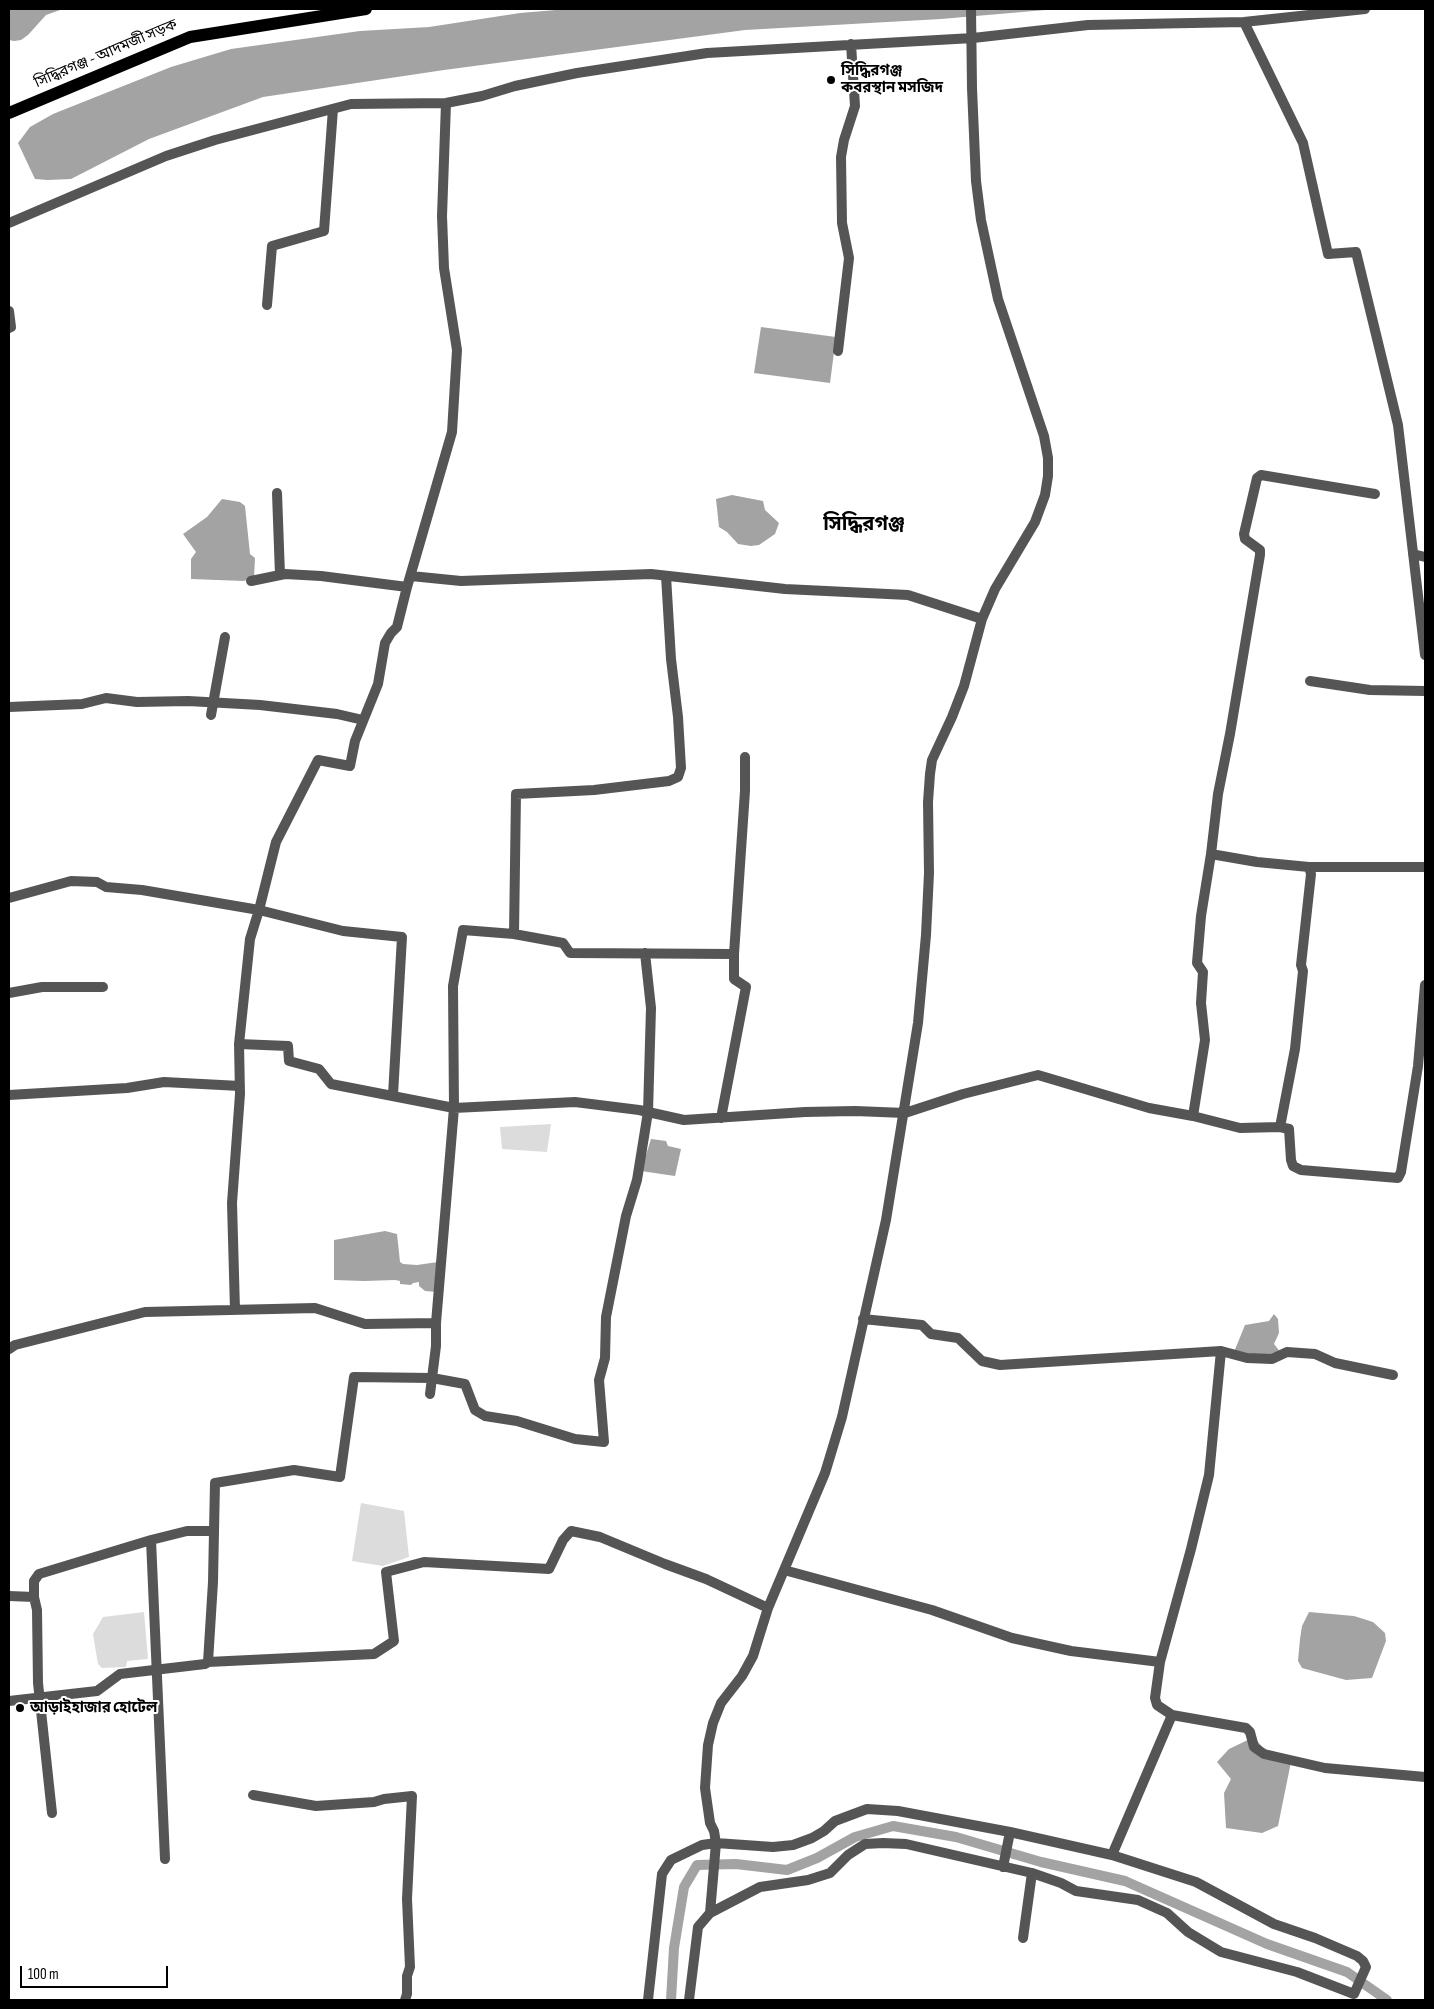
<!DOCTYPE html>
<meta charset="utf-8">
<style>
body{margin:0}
#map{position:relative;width:1434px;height:2009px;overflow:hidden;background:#fff;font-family:"Sofia Sans Condensed",sans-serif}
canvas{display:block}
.frame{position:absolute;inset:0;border:10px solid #000;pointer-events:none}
.scale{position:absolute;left:20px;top:1966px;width:148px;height:22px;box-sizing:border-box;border:2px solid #000;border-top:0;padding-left:6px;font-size:15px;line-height:18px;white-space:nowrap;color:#000;-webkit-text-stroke:4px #fff;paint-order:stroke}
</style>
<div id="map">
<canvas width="1434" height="2009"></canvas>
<div class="frame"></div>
<div class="scale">100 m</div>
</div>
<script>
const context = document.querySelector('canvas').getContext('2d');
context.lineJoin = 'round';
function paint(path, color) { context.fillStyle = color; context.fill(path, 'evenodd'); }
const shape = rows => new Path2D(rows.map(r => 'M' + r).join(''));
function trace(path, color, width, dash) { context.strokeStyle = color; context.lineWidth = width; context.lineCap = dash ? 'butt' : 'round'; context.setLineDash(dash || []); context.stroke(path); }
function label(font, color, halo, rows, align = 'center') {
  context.font = font + ' "Sofia Sans Condensed","Noto Sans Bengali",sans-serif'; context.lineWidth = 4; context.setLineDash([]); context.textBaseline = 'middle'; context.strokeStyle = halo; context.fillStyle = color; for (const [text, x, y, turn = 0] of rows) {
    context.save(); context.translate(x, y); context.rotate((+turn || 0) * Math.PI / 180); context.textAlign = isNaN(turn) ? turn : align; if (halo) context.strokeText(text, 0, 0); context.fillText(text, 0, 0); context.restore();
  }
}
paint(shape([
 [551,1124,547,1152,502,1149,500,1127],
 [361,1503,404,1511,409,1557,383,1566,352,1561],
 [144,1612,148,1659,127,1661,126,1667,102,1668,98,1664,93,1634,103,1617]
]), '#dcdcdc');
paint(shape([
 [9,9,63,9,46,15,28,35,21,40,14,41,9,40],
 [568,9,1057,9,941,19,745,30,444,70,263,97,149,139,71,179,48,180,35,179,18,143,30,127,53,114,171,67,231,49,360,31,429,27,520,13],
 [761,327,836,337,830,383,754,373],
 [732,495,763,501,765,510,779,523,775,534,759,545,751,546,738,544,727,532,719,527,716,499],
 [222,499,240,502,245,506,250,554,255,558,254,577,244,581,191,579,191,559,196,552,183,534,207,517],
 [651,1139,666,1141,668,1146,681,1149,675,1176,641,1171],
 [385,1231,397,1234,400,1262,403,1264,417,1265,438,1262,437,1292,425,1291,419,1286,419,1282,413,1283,411,1285,400,1284,400,1281,395,1280,364,1281,334,1280,334,1240],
 [1274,1314,1278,1319,1279,1333,1274,1344,1281,1353,1272,1358,1234,1352,1245,1325,1269,1321],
 [1309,1612,1354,1616,1373,1622,1385,1633,1386,1641,1372,1678,1346,1680,1302,1668,1298,1661,1300,1639,1302,1626],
 [1254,1737,1264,1749,1292,1757,1278,1826,1262,1833,1226,1828,1224,1793,1231,1779,1217,1762,1229,1749]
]), '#a3a3a3');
trace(shape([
 [671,2000,674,1948,684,1887,697,1865,736,1864,787,1870,817,1858,855,1837,893,1826,956,1837,1041,1862,1125,1881,1267,1944,1347,1972,1387,2000]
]), '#a3a3a3', 10);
trace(shape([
 [1244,22,1303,143,1328,254,1356,252,1398,425,1425,655],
 [9,223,166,156,215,140,351,104,446,103,482,96,515,86,577,73,707,53,973,38,1088,25,1244,22,1365,9],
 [267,305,272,246,324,231,333,109],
 [9,311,11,327,9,328],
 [838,351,849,258,842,223,841,157,844,140,855,106,851,44],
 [277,493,280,575],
 [1413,554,1425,557],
 [411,576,461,581,651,574,785,589,908,595,982,619],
 [251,581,285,574,321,576,407,587],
 [1310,681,1370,690,1425,691],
 [9,707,82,704,106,698,137,702,188,701,260,705,337,714,363,720],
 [211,715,225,637],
 [1211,854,1257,862,1309,867,1311,874,1301,965,1303,971,1295,1049,1280,1127],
 [1309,867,1425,867],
 [9,898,71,881,97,882,106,887,142,890,259,910,343,931,402,937,393,1095],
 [514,934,516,794,594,790,669,781,678,777,681,768,678,717,671,659,666,576],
 [734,954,745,791,745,757],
 [9,993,42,987,103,987],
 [239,1044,288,1046,289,1061,319,1069,331,1084,454,1108,575,1102,639,1110,684,1120,805,1112,855,1111,905,1113,963,1094,1038,1075,1149,1108,1193,1116,1240,1128,1280,1127,1289,1129,1291,1160,1293,1166,1301,1170,1398,1178,1401,1172,1418,1066,1425,985],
 [9,1095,127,1088,164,1082,240,1086],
 [1193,1116,1205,1040,1201,1003,1203,972,1197,963,1201,916,1211,854,1218,794,1230,734,1260,555,1260,550,1245,539,1244,534,1257,478,1261,475,1375,494],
 [235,1310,232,1203,240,1094,239,1044,250,939,259,910,276,842,318,760,350,766,355,741,378,684,385,643,391,633,397,627,407,587,452,432,457,350,444,268,442,216,446,103],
 [863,1319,922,1325,931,1334,958,1338,982,1361,1000,1365,1221,1351,1209,1475,1191,1549,1160,1662],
 [9,1349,15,1345,145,1312,315,1308,365,1324,436,1323,454,1108,453,986,463,930,514,934,563,943,570,953,734,954,734,979,746,987,721,1118],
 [1221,1351,1247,1358,1272,1359,1287,1352,1315,1354,1335,1363,1393,1375],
 [430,1394,436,1346,436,1323],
 [784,1570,932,1610,1012,1638,1071,1651,1160,1662,1155,1698,1157,1705,1172,1715,1246,1728,1250,1732,1254,1747,1264,1754,1325,1768,1425,1777],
 [9,1596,34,1597,37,1610,38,1683,52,1813],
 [34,1597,34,1581,39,1574,151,1540],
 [208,1662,213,1582,214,1531],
 [9,1701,97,1691,120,1674,205,1664,208,1662,374,1654,394,1641,386,1572,424,1562,549,1569,563,1540,571,1531,600,1537,665,1564,706,1579,768,1608],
 [253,1795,316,1806,374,1802,384,1799,412,1796,407,1899,410,1967,407,1976,407,1994,405,2000],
 [1112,1855,1172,1715],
 [165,1859,151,1540,187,1531,214,1531,215,1483,294,1470,340,1477,354,1377,432,1378,465,1384,475,1410,485,1416,517,1421,575,1439,604,1442,599,1380,605,1358,606,1317,626,1216,637,1180,648,1112,651,1008,645,953],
 [1003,1867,1010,1832],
 [1023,1938,1032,1873],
 [648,2000,662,1874,671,1860,702,1845,716,1843,710,1913],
 [689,2000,698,1927,710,1913,760,1887,808,1880,830,1873,848,1855,865,1844,883,1843,906,1844,1032,1873,1061,1883,1076,1891,1138,1900,1167,1913,1188,1932,1221,1952,1297,1972,1354,1994,1366,1967,1363,1961,1357,1956,1315,1938,1274,1924,1196,1882,1112,1855,1010,1832,898,1811,867,1809,835,1821,824,1831,812,1838,793,1845,773,1847,716,1843,714,1831,710,1823,705,1788,708,1745,713,1723,721,1703,742,1676,753,1656,768,1608,825,1473,842,1417,886,1220,918,1023,926,935,929,873,928,802,930,774,932,760,952,717,964,686,982,619,995,589,1035,522,1045,495,1048,476,1048,458,1044,436,998,299,981,220,976,181,972,88,971,9]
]), '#555', 10);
trace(shape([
 [9,113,190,37,366,9]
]), '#000', 12);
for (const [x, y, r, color] of [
 [831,80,5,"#000"],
 [20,1708,5,"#000"]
]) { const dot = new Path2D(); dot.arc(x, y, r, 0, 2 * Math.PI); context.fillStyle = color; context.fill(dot); trace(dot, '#fff', 2); }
label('15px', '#000', '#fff', [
 ["সিদ্ধিরগঞ্জ - আদমজী সড়ক",106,54,-23]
]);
label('bold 15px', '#000', '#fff', [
 ["সিদ্ধিরগঞ্জ",841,71],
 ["কবরস্থান মসজিদ",841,88],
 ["আড়াইহাজার হোটেল",30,1708]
], 'left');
label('bold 20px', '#000', '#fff', [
 ["সিদ্ধিরগঞ্জ",864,525]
]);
</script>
